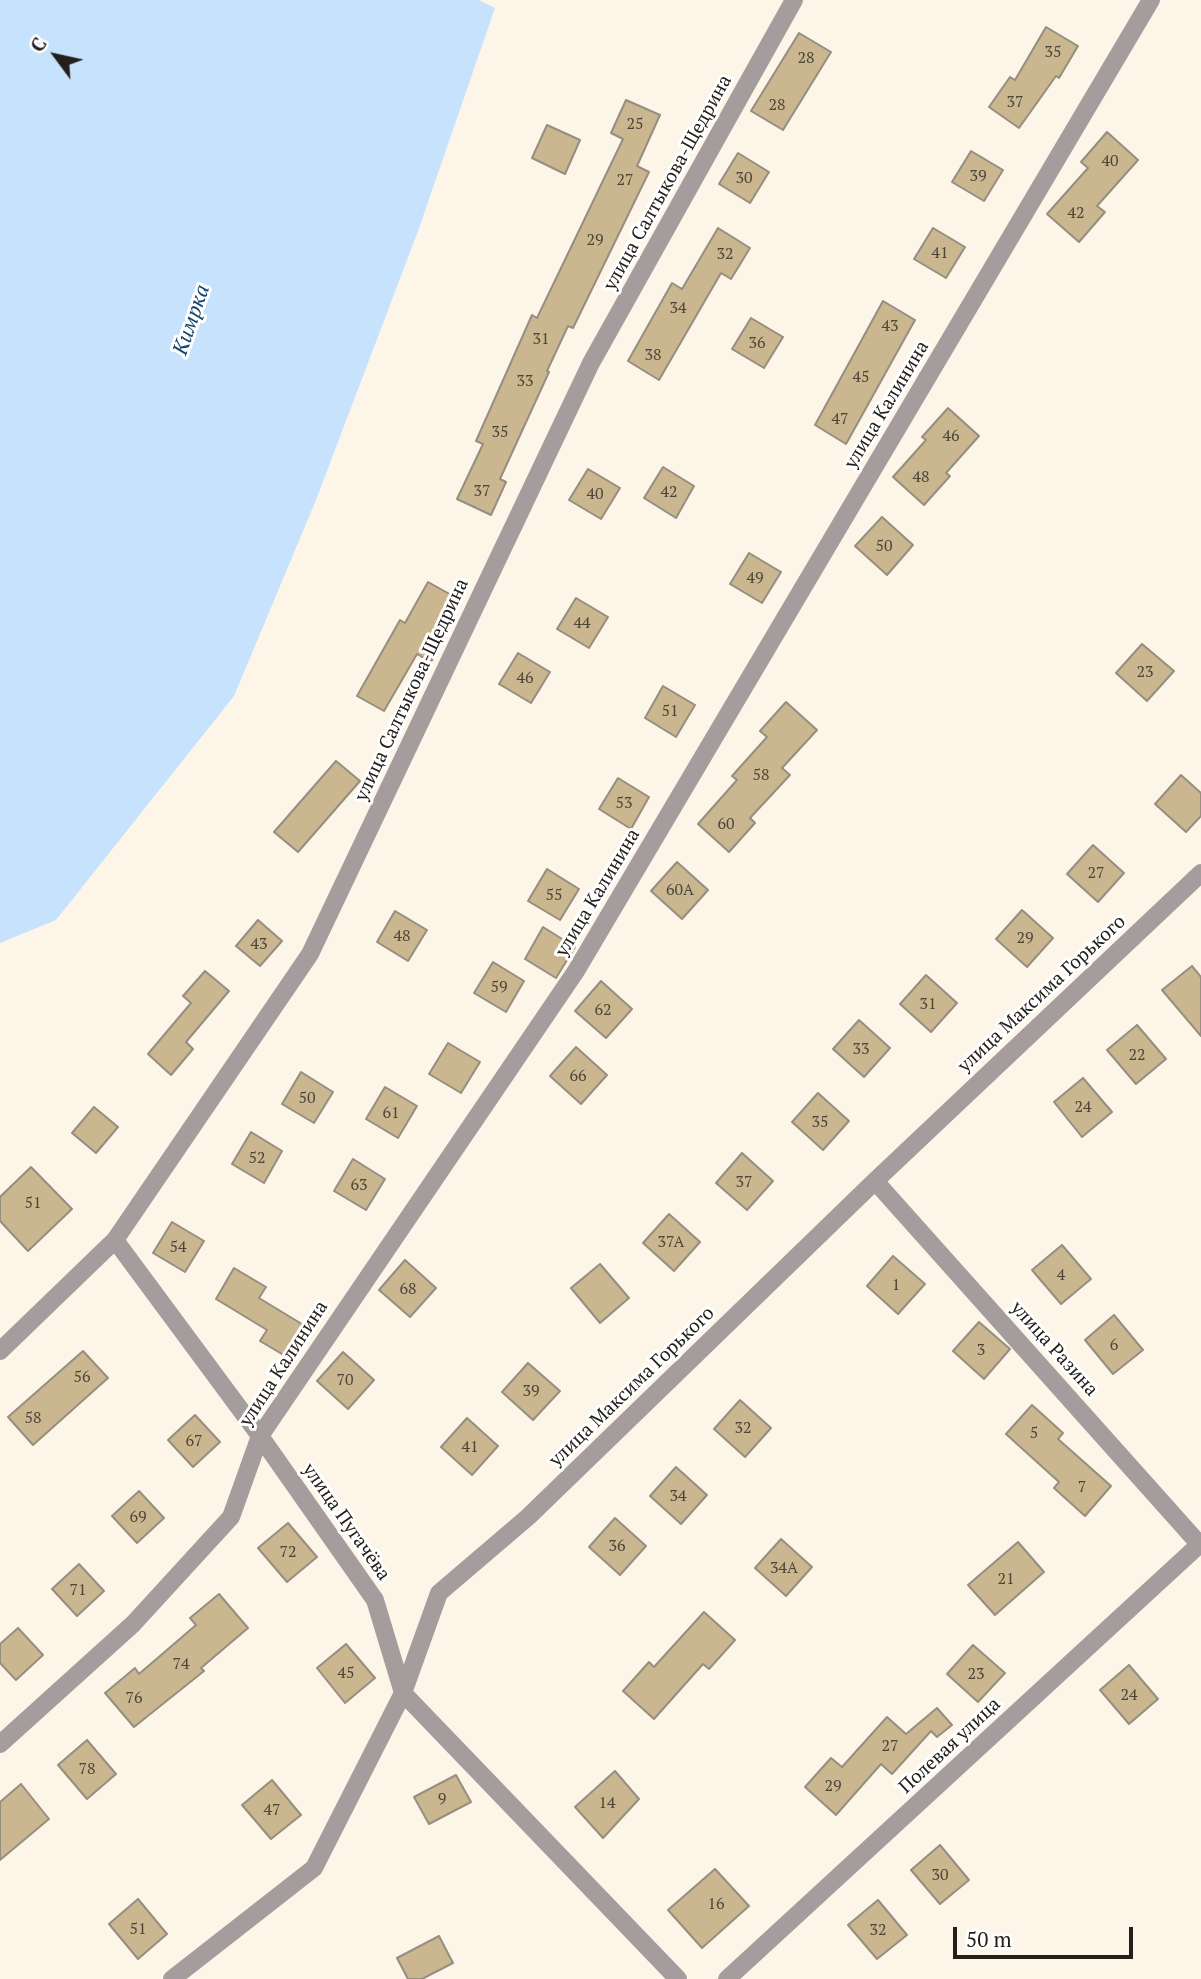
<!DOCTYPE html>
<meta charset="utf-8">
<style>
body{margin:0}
#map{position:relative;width:1201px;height:1979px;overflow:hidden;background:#fdf6e8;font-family:"PT Serif",serif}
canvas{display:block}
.north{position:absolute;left:21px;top:21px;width:70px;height:70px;-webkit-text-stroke:5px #fff;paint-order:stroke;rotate:303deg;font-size:19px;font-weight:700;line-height:28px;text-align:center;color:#23201b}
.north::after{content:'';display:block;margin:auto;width:24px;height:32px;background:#23201b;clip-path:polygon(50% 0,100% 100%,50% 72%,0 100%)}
.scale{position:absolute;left:953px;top:1927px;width:180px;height:32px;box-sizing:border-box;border:4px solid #23201b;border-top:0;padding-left:9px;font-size:21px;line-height:24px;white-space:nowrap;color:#23201b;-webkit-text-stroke:5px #fff;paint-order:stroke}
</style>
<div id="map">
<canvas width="1201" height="1979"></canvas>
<div class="north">С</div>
<div class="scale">50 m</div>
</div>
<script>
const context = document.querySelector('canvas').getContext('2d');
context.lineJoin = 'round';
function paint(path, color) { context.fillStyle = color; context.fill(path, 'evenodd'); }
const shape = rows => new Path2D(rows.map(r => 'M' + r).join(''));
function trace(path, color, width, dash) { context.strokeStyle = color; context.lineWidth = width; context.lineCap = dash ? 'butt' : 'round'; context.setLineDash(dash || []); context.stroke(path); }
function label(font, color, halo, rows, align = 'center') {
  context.font = font + ' "PT Serif",serif'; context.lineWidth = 6; context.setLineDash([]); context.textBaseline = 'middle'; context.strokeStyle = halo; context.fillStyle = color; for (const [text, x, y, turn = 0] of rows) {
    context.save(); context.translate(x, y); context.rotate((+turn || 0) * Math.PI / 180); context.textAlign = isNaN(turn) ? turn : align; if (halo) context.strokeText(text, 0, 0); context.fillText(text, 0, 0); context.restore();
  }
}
paint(shape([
 [0,0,479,0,495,8,418,231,316,500,234,696,56,920,0,943]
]), '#c7e2fc');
const building = shape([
 [1046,27,1078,46,1059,78,1056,76,1019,128,989,107,1010,77,1015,80,1046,27],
 [799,33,831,52,783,130,751,111,799,33],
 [626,100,660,115,637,166,649,172,573,328,568,326,547,371,549,372,500,479,506,482,491,515,457,499,483,444,476,441,532,315,537,318,623,139,611,133,626,100],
 [547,125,580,140,565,174,532,158,547,125],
 [1107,132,1138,160,1097,206,1105,212,1079,242,1047,214,1088,168,1081,162,1107,132],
 [971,151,1003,170,984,201,952,182,971,151],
 [738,153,769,172,750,203,719,184,738,153],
 [718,228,750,248,731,279,721,273,659,380,628,361,672,283,682,289,718,228],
 [933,228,965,247,946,278,914,259,933,228],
 [883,301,915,320,846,444,815,425,883,301],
 [751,318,783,337,764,368,732,349,751,318],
 [948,408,979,436,946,473,950,476,924,505,893,477,926,440,922,437,948,408],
 [663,467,694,486,676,518,644,498,663,467],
 [588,469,620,488,601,519,569,500,588,469],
 [882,517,913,545,887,575,855,546,882,517],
 [749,553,781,572,762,603,730,584,749,553],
 [428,582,455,597,432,637,441,642,431,662,417,654,384,711,357,696,400,620,405,623,428,582],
 [576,598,608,617,589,648,557,629,576,598],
 [1142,644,1174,671,1147,701,1116,673,1142,644],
 [518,653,550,672,531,703,499,684,518,653],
 [663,686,695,705,676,737,645,718,663,686],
 [786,702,817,730,782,768,790,775,750,818,755,823,729,852,698,824,737,780,732,776,767,737,760,731,786,702],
 [336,761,360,781,298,852,274,832,336,761],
 [1181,775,1201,793,1201,816,1186,832,1155,804,1181,775],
 [618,778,649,797,631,829,599,809,618,778],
 [1093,845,1124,873,1098,902,1067,874,1093,845],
 [677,862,708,890,682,919,651,891,677,862],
 [547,869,579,889,560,920,528,901,547,869],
 [1022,910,1053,938,1027,967,996,939,1022,910],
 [395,911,427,930,408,961,377,942,395,911],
 [258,920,282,941,260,966,236,946,258,920],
 [543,927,575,947,556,978,525,959,543,927],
 [493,962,524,981,506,1012,474,993,493,962],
 [1192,966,1201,977,1201,1036,1162,990,1192,966],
 [205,971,229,991,186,1042,193,1049,171,1075,148,1054,191,1003,183,996,205,971],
 [926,975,957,1003,931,1032,900,1004,926,975],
 [601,981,632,1009,606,1038,575,1011,601,981],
 [859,1020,890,1048,864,1077,833,1049,859,1020],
 [1137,1025,1166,1059,1136,1084,1107,1050,1137,1025],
 [448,1043,480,1062,461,1093,429,1074,448,1043],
 [576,1047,607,1075,581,1104,550,1076,576,1047],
 [301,1072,333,1092,314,1123,282,1104,301,1072],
 [1083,1078,1112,1112,1082,1137,1054,1102,1083,1078],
 [385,1087,417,1106,398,1138,366,1119,385,1087],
 [818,1093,849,1121,823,1150,792,1122,818,1093],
 [94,1107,118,1127,96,1153,72,1133,94,1107],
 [251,1132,282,1151,264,1183,232,1164,251,1132],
 [742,1153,773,1181,747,1210,716,1183,742,1153],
 [353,1159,385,1179,366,1210,334,1191,353,1159],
 [31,1167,72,1209,28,1251,0,1221,0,1197,31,1167],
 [669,1214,700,1242,674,1271,643,1243,669,1214],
 [172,1222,204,1241,185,1272,153,1253,172,1222],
 [1062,1245,1091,1279,1061,1304,1032,1270,1062,1245],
 [893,1256,925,1284,898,1314,867,1286,893,1256],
 [405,1260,436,1288,410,1317,379,1290,405,1260],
 [600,1264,629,1298,600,1323,571,1288,600,1264],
 [234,1268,266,1287,259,1298,310,1329,292,1360,260,1341,267,1330,216,1299,234,1268],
 [1114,1315,1143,1350,1113,1374,1085,1340,1114,1315],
 [979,1322,1010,1349,984,1379,953,1351,979,1322],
 [83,1351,108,1378,33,1445,8,1417,83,1351],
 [343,1352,374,1380,348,1409,317,1381,343,1352],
 [528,1363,560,1391,533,1420,502,1392,528,1363],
 [740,1400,771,1428,745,1457,714,1429,740,1400],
 [1032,1405,1063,1433,1058,1439,1111,1486,1085,1516,1054,1488,1059,1482,1006,1434,1032,1405],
 [195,1415,220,1442,193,1467,168,1440,195,1415],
 [467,1418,498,1446,472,1475,441,1447,467,1418],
 [676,1467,707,1495,681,1524,650,1496,676,1467],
 [139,1491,164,1518,137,1543,112,1516,139,1491],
 [615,1518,646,1546,620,1575,589,1547,615,1518],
 [288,1523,317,1557,287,1582,258,1548,288,1523],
 [781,1539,812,1567,786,1596,755,1568,781,1539],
 [1018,1542,1044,1572,995,1615,968,1585,1018,1542],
 [79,1564,104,1591,77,1616,52,1589,79,1564],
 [219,1594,248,1628,201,1668,204,1671,134,1727,105,1693,135,1668,139,1674,196,1625,190,1618,219,1594],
 [704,1612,735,1640,709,1669,703,1664,654,1719,623,1691,649,1662,654,1667,704,1612],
 [18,1628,43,1655,16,1680,0,1663,0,1644,18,1628],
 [346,1644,375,1678,345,1703,317,1668,346,1644],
 [973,1645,1005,1673,978,1702,947,1674,973,1645],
 [1129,1665,1158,1699,1129,1724,1100,1690,1129,1665],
 [937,1708,952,1725,937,1737,931,1731,892,1774,881,1764,836,1815,805,1787,831,1758,842,1767,887,1717,906,1734,937,1708],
 [87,1740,116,1774,87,1799,58,1765,87,1740],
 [615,1771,639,1799,603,1838,575,1807,615,1771],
 [456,1775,471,1802,429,1824,414,1797,456,1775],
 [272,1780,301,1815,271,1839,242,1805,272,1780],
 [21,1784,49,1819,0,1860,0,1802,21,1784],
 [940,1845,969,1880,940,1904,911,1870,940,1845],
 [715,1869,749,1906,702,1948,668,1910,715,1869],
 [138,1899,167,1934,138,1959,109,1924,138,1899],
 [878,1900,907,1935,877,1959,848,1925,878,1900],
 [439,1936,453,1963,422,1979,408,1979,397,1958,439,1936]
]);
paint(building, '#cab68f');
trace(building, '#958e81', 2);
trace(shape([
 [875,1181,1201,1546],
 [115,1240,260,1436,375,1600,403,1693,678,1979],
 [0,1351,115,1240,310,954,591,363,794,0],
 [0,1744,133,1624,231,1517,260,1436,576,971,1151,0],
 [172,1979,314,1868,403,1693,439,1593,528,1517,875,1181,1201,873],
 [727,1979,1201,1543]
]), '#a59d9d', 18);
label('16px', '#4d4638', null, [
 ["35",1053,52],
 ["28",806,58],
 ["37",1015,102],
 ["28",777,105],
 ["25",635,124],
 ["40",1110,161],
 ["39",978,176],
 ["30",744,178],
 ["27",625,180],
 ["42",1076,213],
 ["29",595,240],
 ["41",940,253],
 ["32",725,254],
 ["34",678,308],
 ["43",890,326],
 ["31",541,339],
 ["36",757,343],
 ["38",653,355],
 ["45",861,377],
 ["33",525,381],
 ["47",840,419],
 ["35",500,432],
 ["46",951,436],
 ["48",921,477],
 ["37",482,491],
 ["42",669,492],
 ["40",595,494],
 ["50",884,546],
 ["49",755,578],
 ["44",582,623],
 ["23",1145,672],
 ["46",525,678],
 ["51",670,711],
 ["58",761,775],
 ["53",624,803],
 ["60",726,824],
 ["27",1096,873],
 ["60А",680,890],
 ["55",554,895],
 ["48",402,936],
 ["29",1025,938],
 ["43",259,944],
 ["59",499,987],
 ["31",928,1004],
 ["62",603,1010],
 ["33",861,1049],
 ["22",1137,1055],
 ["66",578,1076],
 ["50",307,1098],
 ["24",1083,1107],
 ["61",391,1113],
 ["35",820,1122],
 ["52",257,1158],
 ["37",744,1182],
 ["63",359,1185],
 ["51",33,1203],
 ["37А",671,1242],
 ["54",178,1247],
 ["4",1061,1275],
 ["1",896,1285],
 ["68",408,1289],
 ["6",1114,1345],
 ["3",981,1350],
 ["56",82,1377],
 ["70",345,1380],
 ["39",531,1391],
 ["58",33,1418],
 ["32",743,1428],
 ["5",1034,1433],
 ["67",194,1441],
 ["41",470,1447],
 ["7",1082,1487],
 ["34",678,1496],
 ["69",138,1517],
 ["36",617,1546],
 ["72",288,1552],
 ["34А",784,1568],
 ["21",1006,1579],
 ["71",78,1590],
 ["74",181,1664],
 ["45",346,1673],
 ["23",976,1674],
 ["24",1129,1695],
 ["76",134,1698],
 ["27",890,1746],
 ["78",87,1769],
 ["29",833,1786],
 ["9",442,1799],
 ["14",607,1803],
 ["47",272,1810],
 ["30",940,1875],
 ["16",716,1904],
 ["51",138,1929],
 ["32",878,1930]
]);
label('19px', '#23201b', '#fff', [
 ["улица Салтыкова-Щедрина",668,183,-61],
 ["улица Калинина",887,405,-59],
 ["улица Салтыкова-Щедрина",412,690,-65],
 ["улица Калинина",598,893,-59],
 ["улица Максима Горького",1042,994,-43],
 ["улица Разина",1054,1349,48],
 ["улица Калинина",284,1364,-57],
 ["улица Максима Горького",632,1387,-44],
 ["улица Пугачёва",346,1522,55],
 ["Полевая улица",950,1746,-43]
]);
label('italic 21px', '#14466f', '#fff', [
 ["Кимрка",192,320,-71]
]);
</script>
